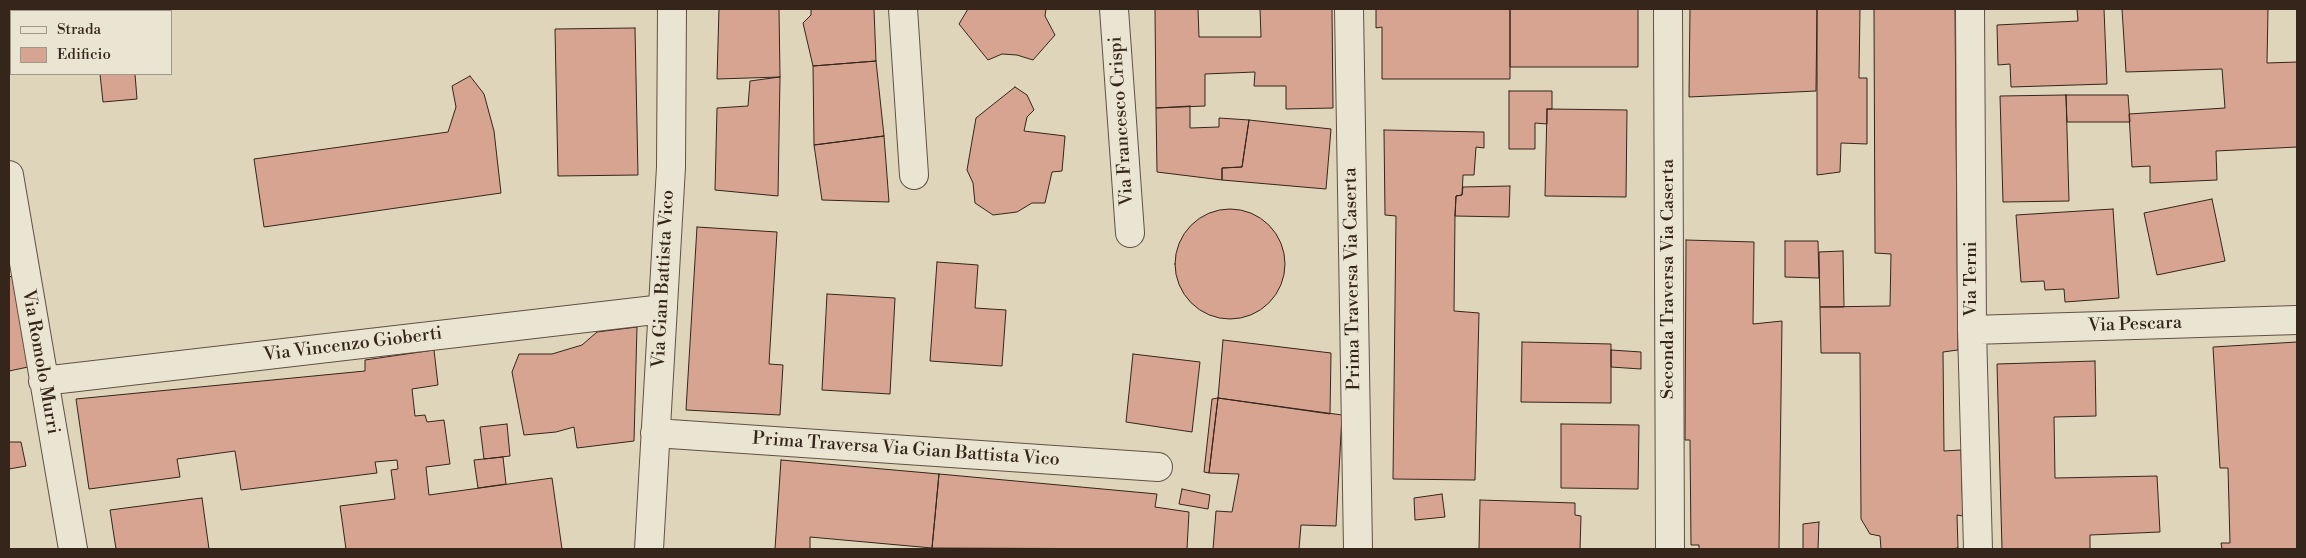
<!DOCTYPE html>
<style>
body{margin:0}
#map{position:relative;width:2306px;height:558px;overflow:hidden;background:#dfd5bb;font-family:"Libre Bodoni",serif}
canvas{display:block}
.frame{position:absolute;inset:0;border:10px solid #35251b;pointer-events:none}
.legend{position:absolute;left:10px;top:10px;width:162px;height:65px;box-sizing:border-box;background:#eae4d3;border:1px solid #a29889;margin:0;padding:6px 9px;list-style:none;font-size:15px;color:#35251b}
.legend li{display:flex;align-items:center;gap:10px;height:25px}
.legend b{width:25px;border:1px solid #a29889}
</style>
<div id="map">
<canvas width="2306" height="558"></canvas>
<div class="frame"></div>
<ul class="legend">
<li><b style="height:6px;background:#eae4d3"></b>Strada</li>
<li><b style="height:14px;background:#d6a491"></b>Edificio</li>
</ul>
</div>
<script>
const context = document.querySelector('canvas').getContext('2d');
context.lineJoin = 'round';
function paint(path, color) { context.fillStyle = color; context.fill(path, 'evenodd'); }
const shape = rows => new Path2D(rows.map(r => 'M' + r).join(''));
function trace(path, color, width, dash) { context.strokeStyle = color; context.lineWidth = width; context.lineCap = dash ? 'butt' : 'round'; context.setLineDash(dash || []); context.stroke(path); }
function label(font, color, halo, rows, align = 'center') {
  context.font = font + ' "Libre Bodoni",serif'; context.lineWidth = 4; context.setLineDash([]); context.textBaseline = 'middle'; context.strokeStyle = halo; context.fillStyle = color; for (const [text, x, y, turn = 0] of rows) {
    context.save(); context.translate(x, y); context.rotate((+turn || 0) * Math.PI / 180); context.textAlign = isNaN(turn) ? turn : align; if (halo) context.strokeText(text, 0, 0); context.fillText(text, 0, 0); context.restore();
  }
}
const building = shape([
 [719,9,779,9,780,77,717,79,719,9],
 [811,9,874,9,876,61,813,66,803,23,811,15,811,9],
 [968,9,1046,9,1045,16,1055,35,1033,60,1017,55,1002,54,988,60,959,24,968,9],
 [1155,9,1198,9,1199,37,1261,37,1260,9,1332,9,1333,108,1286,109,1286,86,1254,86,1255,72,1205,74,1205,106,1156,108,1155,9],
 [1376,9,1510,9,1510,79,1382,79,1382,27,1376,28,1376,9],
 [1510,9,1638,9,1638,67,1510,67,1510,9],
 [1690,9,1817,9,1816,91,1689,97,1690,9],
 [1817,9,1860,9,1859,78,1867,78,1867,144,1841,143,1840,172,1817,175,1817,9],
 [1874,9,1955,9,1958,350,1943,352,1944,451,1961,450,1963,516,1957,515,1958,548,1951,549,1881,549,1880,536,1870,534,1861,519,1860,353,1821,353,1820,307,1890,306,1891,254,1875,253,1874,9],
 [2077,9,2104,9,2107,84,2011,87,2010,64,1998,65,1997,25,2078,21,2077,9],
 [2122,9,2268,9,2267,63,2297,62,2297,147,2216,151,2217,180,2150,183,2150,166,2132,167,2129,114,2225,108,2222,69,2126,72,2122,9],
 [635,28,638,175,558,176,555,29,635,28],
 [876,61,884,136,814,145,813,66,876,61],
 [100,74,135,74,137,99,103,102,100,74],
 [470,76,484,94,494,131,501,193,264,227,254,159,448,132,456,107,452,86,470,76],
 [780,77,778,196,715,190,717,108,748,106,750,81,780,77],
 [1015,87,1027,95,1034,110,1027,117,1024,131,1065,136,1062,171,1052,172,1045,203,1032,203,1017,212,993,215,975,203,973,183,967,170,976,118,1015,87],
 [1509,91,1552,91,1552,109,1547,109,1547,124,1535,123,1535,149,1509,149,1509,91],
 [2066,95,2069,201,2003,202,2000,96,2066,95],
 [2066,95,2128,95,2130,122,2067,122,2066,95],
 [1190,106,1190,128,1219,127,1219,118,1249,120,1242,167,1222,168,1222,180,1157,172,1156,108,1190,106],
 [1547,109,1627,110,1626,197,1545,196,1547,109],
 [1249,120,1331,129,1326,189,1222,180,1222,168,1242,167,1249,120],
 [1384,130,1484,132,1484,148,1476,147,1474,175,1463,175,1462,195,1456,196,1455,216,1454,311,1479,313,1475,480,1393,479,1396,216,1385,215,1384,130],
 [884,136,889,202,822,200,814,145,884,136],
 [1510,186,1509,217,1455,216,1456,196,1462,195,1463,187,1510,186],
 [2212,199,2225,261,2157,275,2144,213,2212,199],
 [2113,209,2119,298,2065,302,2064,289,2045,290,2044,281,2021,282,2016,215,2113,209],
 '1175 264a55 55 0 1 1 110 0a55 55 0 1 1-110 0Z',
 [697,227,777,232,769,364,783,365,780,415,686,410,697,227],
 [1686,240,1754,242,1753,324,1782,321,1779,549,1699,549,1699,545,1691,545,1690,440,1685,440,1686,240],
 [1785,241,1818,241,1819,278,1785,277,1785,241],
 [1843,251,1844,307,1820,307,1819,252,1843,251],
 [937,262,978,265,975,308,1006,310,1002,366,930,361,937,262],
 [12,276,28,367,9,371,9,277,12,276],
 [827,294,895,298,890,394,822,390,827,294],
 [637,327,634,441,577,448,574,427,556,432,524,435,512,372,519,354,552,354,582,345,597,332,637,327],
 [1223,340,1331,353,1330,414,1218,398,1223,340],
 [1522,342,1611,344,1611,403,1521,402,1522,342],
 [2297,342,2297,549,2222,549,2221,543,2230,543,2228,468,2220,468,2213,347,2297,342],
 [434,350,438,385,412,389,415,416,425,415,427,422,444,420,450,464,426,467,429,495,552,478,562,549,346,549,340,506,395,499,391,470,398,469,397,460,375,462,377,473,241,490,235,451,177,459,180,477,89,489,76,399,365,371,365,360,434,350],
 [1611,350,1641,352,1641,369,1611,367,1611,350],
 [1133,354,1200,362,1192,432,1126,422,1133,354],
 [2095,361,2096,416,2054,417,2055,478,2157,476,2160,532,2090,535,2090,549,2002,549,1997,364,2095,361],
 [1218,398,1342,415,1336,526,1301,525,1299,549,1213,549,1216,511,1232,512,1239,474,1209,473,1218,398],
 [1218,398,1209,473,1204,472,1212,399,1218,398],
 [507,424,510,456,484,459,480,427,507,424],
 [1561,424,1639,425,1638,489,1561,488,1561,424],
 [9,442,21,442,26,466,9,469,9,442],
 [503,457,506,484,478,488,474,460,503,457],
 [781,460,939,474,932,548,810,537,810,549,775,549,781,460],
 [939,474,1157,494,1155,507,1189,512,1187,549,932,548,939,474],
 [1182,489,1210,495,1208,509,1179,504,1182,489],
 [1442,494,1445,517,1415,520,1414,498,1442,494],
 [202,498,209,549,116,549,110,510,202,498],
 [1480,500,1575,503,1575,515,1581,516,1580,549,1479,549,1480,500],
 [1819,522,1818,549,1803,549,1803,524,1819,522]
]);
paint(building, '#d6a491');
trace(building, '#35251b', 1);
const minor = shape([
 [903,9,914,175],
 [1114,9,1130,233],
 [1349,9,1358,549],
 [1668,9,1670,549],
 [1970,9,1972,330,1978,549],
 [9,175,73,549],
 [1972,330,2297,320],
 [43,381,663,309],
 [655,433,1158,467],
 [649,549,671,167,672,9]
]);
trace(minor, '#605143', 30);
trace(minor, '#eae4d3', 28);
label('18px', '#35251b', '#eae4d3', [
 ["Via Francesco Crispi",1122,121,-94],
 ["Via Gian Battista Vico",664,279,-87],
 ["Prima Traversa Via Caserta",1353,279,-91],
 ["Seconda Traversa Via Caserta",1669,279,-90],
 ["Via Terni",1972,279,-90],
 ["Via Pescara",2135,325,-2],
 ["Via Vincenzo Gioberti",353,345,-7],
 ["Via Romolo Murri",40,362,80],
 ["Prima Traversa Via Gian Battista Vico",906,450,4]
]);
</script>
